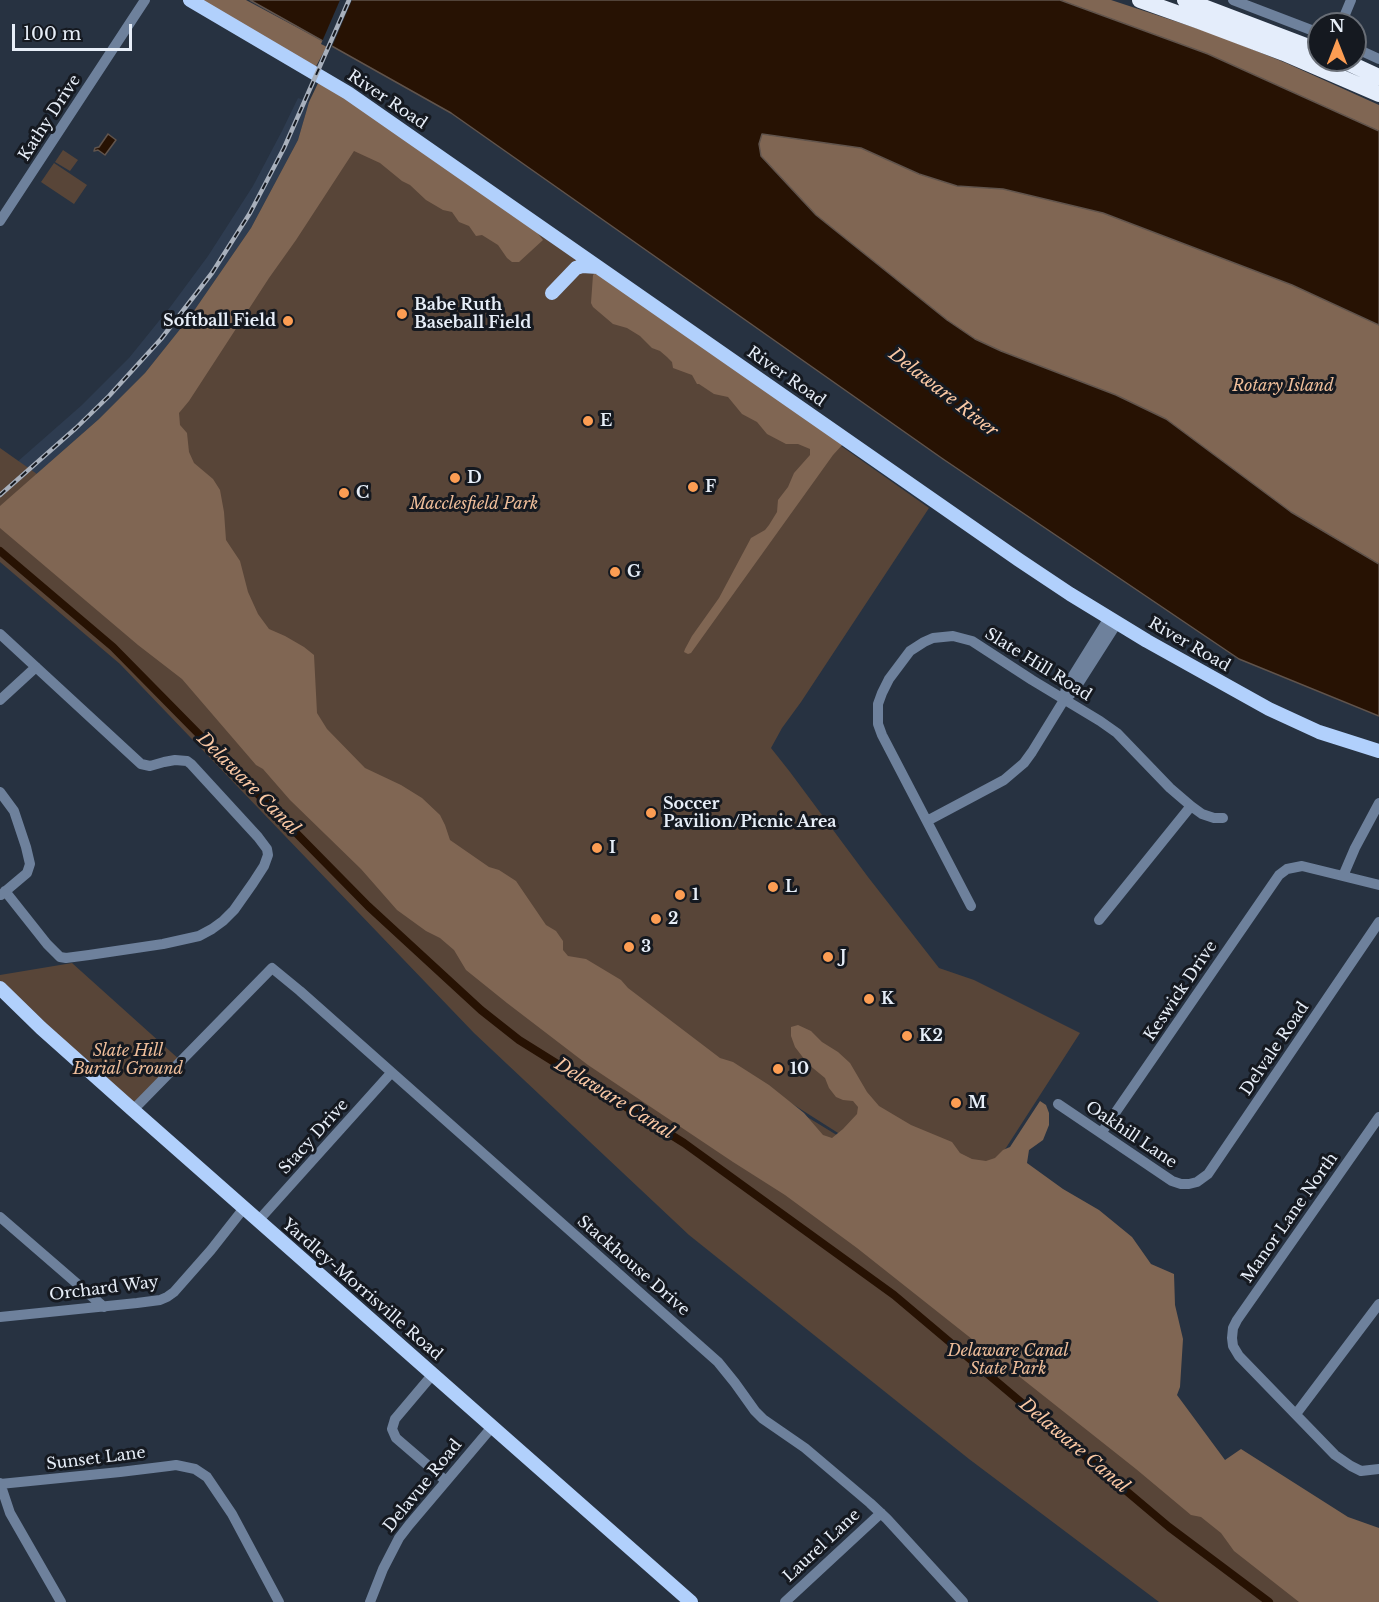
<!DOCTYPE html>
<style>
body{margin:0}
#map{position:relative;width:1379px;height:1602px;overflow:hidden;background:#273241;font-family:"Libre Baskerville",serif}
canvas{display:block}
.north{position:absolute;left:1307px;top:12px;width:60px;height:60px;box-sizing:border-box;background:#151920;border:2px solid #696e76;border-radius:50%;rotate:0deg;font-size:16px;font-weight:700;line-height:24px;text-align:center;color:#e7eef8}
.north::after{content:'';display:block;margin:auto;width:21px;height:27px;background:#fc9d53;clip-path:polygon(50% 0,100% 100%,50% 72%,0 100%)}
.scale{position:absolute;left:12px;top:24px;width:120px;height:27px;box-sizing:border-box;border:3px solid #e7eef8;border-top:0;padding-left:8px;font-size:18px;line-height:21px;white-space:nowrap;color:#e7eef8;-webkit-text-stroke:4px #151920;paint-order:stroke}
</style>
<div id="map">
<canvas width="1379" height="1602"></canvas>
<div class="north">N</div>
<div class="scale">100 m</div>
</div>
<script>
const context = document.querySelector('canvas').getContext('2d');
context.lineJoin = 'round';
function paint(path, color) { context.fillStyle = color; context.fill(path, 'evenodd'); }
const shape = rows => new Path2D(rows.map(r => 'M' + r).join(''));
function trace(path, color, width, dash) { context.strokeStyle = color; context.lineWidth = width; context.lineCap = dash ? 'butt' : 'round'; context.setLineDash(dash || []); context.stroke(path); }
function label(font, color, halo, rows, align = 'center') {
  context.font = font + ' "Libre Baskerville",serif'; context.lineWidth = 6; context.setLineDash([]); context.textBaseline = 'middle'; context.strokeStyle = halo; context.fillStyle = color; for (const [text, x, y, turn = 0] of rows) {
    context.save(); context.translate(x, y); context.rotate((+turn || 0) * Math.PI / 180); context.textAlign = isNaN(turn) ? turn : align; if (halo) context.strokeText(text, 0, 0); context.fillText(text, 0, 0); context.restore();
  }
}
paint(shape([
 [298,98,309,102,298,140,251,228,189,318,145,373,99,419,0,506,0,477,82,405,129,358,171,306,208,256,253,186,282,131]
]), '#2e3c50');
paint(shape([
 [371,118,545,237,929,508,801,702,782,728,771,748,790,772,868,877,939,968,974,980,1080,1033,964,1213,1259,1517,1379,1602,1159,1602,969,1459,689,1235,474,1033,120,664,0,562,0,448,91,512],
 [720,1058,920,1185,920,1186,786,1104],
 [63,150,78,160,70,171,55,162],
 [54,163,87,185,74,204,41,182],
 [72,963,181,1061,133,1110,0,988,0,975]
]), '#584538');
paint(shape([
 [190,0,246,0,328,44,313,72],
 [1060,0,1111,0,1217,35,1286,63,1379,105,1379,131,1208,54],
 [320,79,531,225,543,240,519,262,512,262,507,258,498,245,482,235,476,236,469,226,459,222,452,212,443,210,426,200,410,185,402,181,380,163,354,151,296,240,269,278,189,401,179,413,180,425,187,433,189,452,194,463,213,479,220,490,224,512,226,540,240,561,248,592,258,614,269,629,285,636,304,647,314,655,317,713,327,729,365,768,401,785,422,798,440,815,445,825,450,840,489,867,499,870,516,881,546,925,556,931,563,941,563,950,568,956,586,959,621,980,628,988,720,1058,733,1062,769,1085,804,1113,823,1135,832,1138,843,1129,857,1114,858,1107,853,1101,843,1100,836,1097,829,1088,825,1078,808,1064,795,1047,791,1036,791,1027,798,1025,811,1031,822,1042,838,1052,850,1063,867,1092,879,1106,911,1125,952,1142,960,1153,972,1159,986,1161,995,1158,1003,1150,1010,1147,1040,1101,1046,1105,1049,1113,1049,1125,1043,1140,1029,1150,1027,1163,1063,1189,1099,1210,1132,1237,1151,1264,1174,1274,1175,1305,1183,1339,1180,1387,1177,1395,1225,1460,1241,1449,1348,1517,1379,1528,1379,1602,1299,1602,1234,1551,1221,1533,1201,1517,1191,1515,1136,1469,857,1248,785,1195,733,1162,588,1065,507,1003,466,970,454,950,440,938,426,931,397,910,361,869,290,800,263,769,256,765,182,679,138,645,0,528,0,506,99,419,145,373,189,318,251,228,298,140,309,102],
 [762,134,861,148,919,174,957,186,1003,189,1103,213,1292,285,1379,325,1379,564,1291,512,1166,419,1116,395,1001,351,975,339,947,320,816,215,761,156,759,144],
 [596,272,844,443,833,455,691,653,688,654,684,652,685,649,692,636,719,598,751,538,765,530,769,525,777,512,778,500,788,487,794,473,810,455,810,449,798,444,786,444,767,434,757,422,742,414,728,397,714,394,699,384,697,384,692,375,673,368,672,362,667,357,660,351,652,348,640,336,627,328,613,324,593,307,591,303,593,275]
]), '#806653');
const water = shape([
 [250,0,1060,0,1208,54,1379,131,1379,325,1292,285,1103,213,1003,189,957,186,919,174,861,148,762,134,759,144,761,156,816,215,947,320,975,339,1001,351,1116,395,1166,419,1291,512,1379,564,1379,716,1239,659,943,459,451,113,250,0],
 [108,134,116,140,105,155,98,150,94,151,95,148,99,147,108,134]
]);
paint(water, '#271203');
trace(water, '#61544c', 1.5);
paint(shape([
 [340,0,352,0,331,49,321,44]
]), '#273241');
trace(shape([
 [0,551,113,647,368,906,481,1010,519,1040,684,1143,894,1295,1169,1527,1269,1602]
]), '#271203', 8);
trace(shape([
 [1233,0,1319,33],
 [1341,24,1351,0],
 [1355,48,1379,59],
 [0,221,145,0],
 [0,634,141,764,150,766,164,762,175,760,187,761,191,764,258,837,267,849,268,855,264,866,253,883,234,910,223,921,212,929,199,936,163,944,89,955,66,958,60,957,47,944,5,891],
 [0,700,36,667],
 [1064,700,1066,687,1109,618],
 [0,792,14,811,26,847,30,864,27,873,1,895],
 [927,821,1004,780,1024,763,1032,752,1064,700,1073,692,1117,623],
 [1343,876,1355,848,1379,803],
 [971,906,882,735,878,724,878,704,882,693,889,679,910,651,924,642,933,638,953,636,972,641,1032,680,1100,721,1117,733,1170,788,1191,806,1202,814,1214,818,1223,818],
 [1099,920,1191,806],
 [1058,1104,1172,1181,1181,1184,1189,1184,1197,1182,1208,1174,1379,922],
 [133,1110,272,968,300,991,718,1362,735,1383,755,1411,763,1419,805,1448,870,1503,887,1519,963,1602],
 [1379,1117,1237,1320,1233,1328,1232,1338,1233,1346,1239,1356,1335,1455,1351,1466,1361,1471,1379,1469],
 [1102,1132,1279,875,1287,869,1302,866,1379,885],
 [0,1217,104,1307],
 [258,1221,391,1073],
 [0,1317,137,1303,160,1300,167,1297,174,1292,211,1250,244,1208],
 [433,1374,395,1419,392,1429,396,1438,446,1481],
 [1296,1414,1379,1304],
 [0,1483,10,1513,61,1602],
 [0,1484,120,1472,169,1466,176,1465,195,1469,207,1477,232,1514,279,1602],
 [370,1602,383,1569,399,1538,409,1525,492,1427],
 [785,1602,881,1513]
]), '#6e819c', 10);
trace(shape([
 [190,0,348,93,1019,560,1070,594,1147,641,1269,709,1319,732,1379,751],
 [552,293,576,268,582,266,598,267],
 [0,988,41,1028,133,1110,691,1602]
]), '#b1d0fc', 14);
trace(shape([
 [1140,0,1199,21,1284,53,1379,94],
 [1185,0,1319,51],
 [1342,60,1379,77]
]), '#e4edfb', 16);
const rail = shape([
 [0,495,76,428,109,396,161,339,212,273,250,213,284,148,349,0]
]);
trace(rail, '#a8b0bc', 4.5);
trace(rail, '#151920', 2, [7]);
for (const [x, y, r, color] of [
 [402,314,6,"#fc9d53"],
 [288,321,6,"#fc9d53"],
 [588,421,6,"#fc9d53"],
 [455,478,6,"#fc9d53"],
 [693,487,6,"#fc9d53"],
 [344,493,6,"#fc9d53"],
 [615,572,6,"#fc9d53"],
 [651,813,6,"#fc9d53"],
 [597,848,6,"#fc9d53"],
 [773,887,6,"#fc9d53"],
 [680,895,6,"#fc9d53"],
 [656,919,6,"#fc9d53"],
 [629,947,6,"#fc9d53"],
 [828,957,6,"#fc9d53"],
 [869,999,6,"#fc9d53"],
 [907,1036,6,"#fc9d53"],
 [778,1069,6,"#fc9d53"],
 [956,1103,6,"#fc9d53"]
]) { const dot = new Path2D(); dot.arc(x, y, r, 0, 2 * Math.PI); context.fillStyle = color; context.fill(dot); trace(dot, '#151920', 2); }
label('16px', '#e7eef8', '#151920', [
 ["River Road",387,100,34],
 ["Kathy Drive",50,118,-57],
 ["River Road",786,377,35],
 ["River Road",1189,645,30],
 ["Slate Hill Road",1038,665,32],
 ["Keswick Drive",1181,991,-56],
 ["Delvale Road",1275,1049,-56],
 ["Oakhill Lane",1131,1135,34],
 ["Stacy Drive",314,1137,-48],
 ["Manor Lane North",1290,1218,-55],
 ["Stackhouse Drive",633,1266,41],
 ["Orchard Way",104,1289,-7],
 ["Yardley-Morrisville Road",362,1290,41],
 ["Sunset Lane",96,1459,-7],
 ["Delavue Road",423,1486,-51],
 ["Laurel Lane",822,1546,-43]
]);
label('bold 16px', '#e7eef8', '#151920', [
 ["Babe Ruth",414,305],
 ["Baseball Field",414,323],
 ["Softball Field",276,321,"right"],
 ["E",600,421],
 ["D",467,478],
 ["F",705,487],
 ["C",356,493],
 ["G",627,572],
 ["Soccer",663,804],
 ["Pavilion/Picnic Area",663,822],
 ["I",609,848],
 ["L",785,887],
 ["1",692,895],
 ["2",668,919],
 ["3",641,947],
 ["J",840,957],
 ["K",881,999],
 ["K2",919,1036],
 ["10",790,1069],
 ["M",968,1103]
], 'left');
label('italic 16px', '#eebd99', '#151920', [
 ["Rotary Island",1283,386],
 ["Macclesfield Park",474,504],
 ["Slate Hill",128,1051],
 ["Burial Ground",128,1069],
 ["Delaware Canal",1008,1351],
 ["State Park",1008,1369]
]);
label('italic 18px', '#fac8a4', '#151920', [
 ["Delaware River",943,393,38],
 ["Delaware Canal",248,784,45],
 ["Delaware Canal",614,1099,32],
 ["Delaware Canal",1074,1446,40]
]);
</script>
